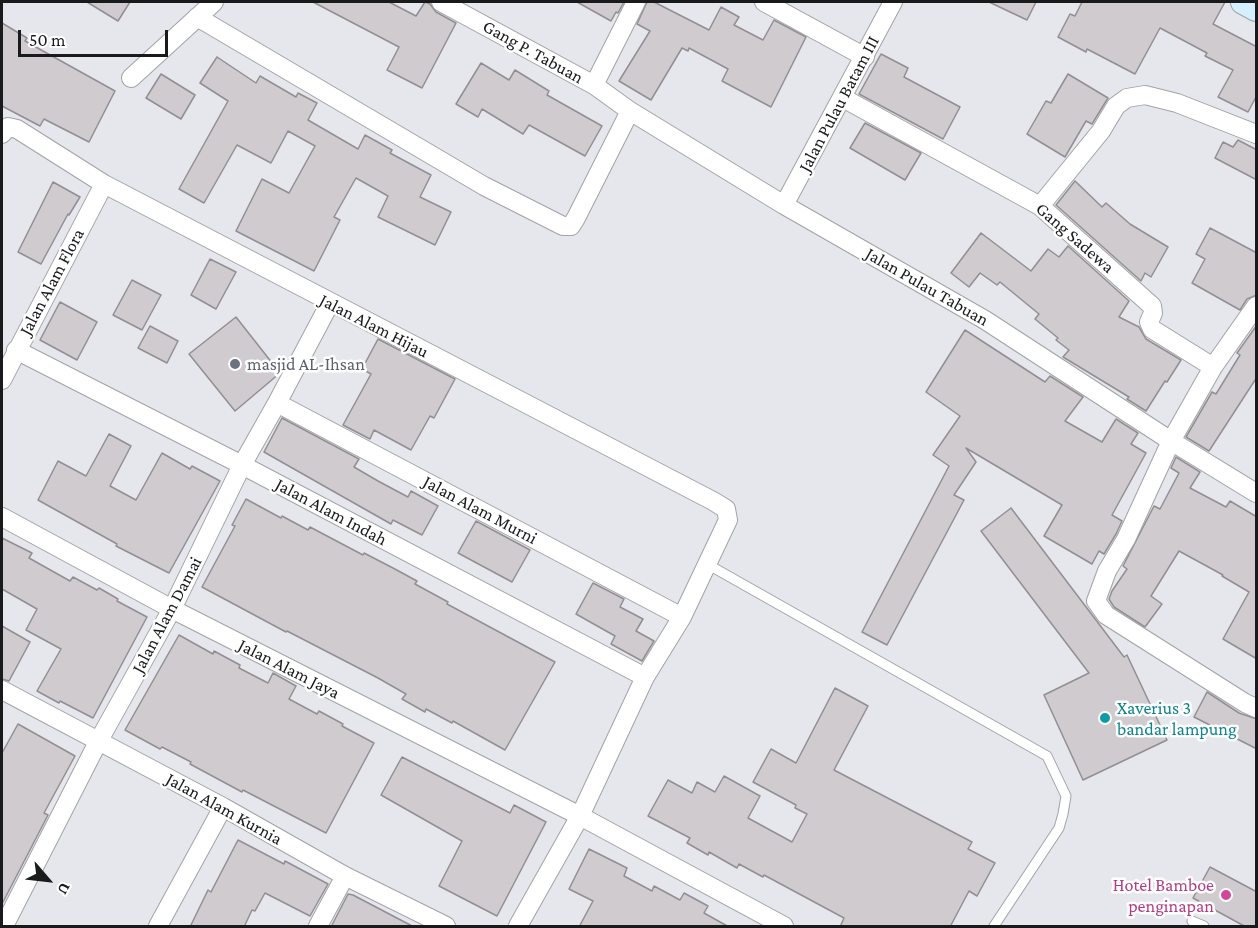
<!DOCTYPE html>
<style>
body{margin:0}
#map{position:relative;width:1258px;height:928px;overflow:hidden;background:#e5e7ed;font-family:"Crimson Pro",serif}
canvas{display:block}
.frame{position:absolute;inset:0;border:3px solid #191a1c;pointer-events:none}
.north{position:absolute;left:18px;top:850px;width:60px;height:60px;-webkit-text-stroke:4px #fff;paint-order:stroke;rotate:118deg;font-size:16px;font-weight:700;line-height:24px;text-align:center;color:#191a1c}
.north::after{content:'';display:block;margin:auto;width:21px;height:27px;background:#191a1c;clip-path:polygon(50% 0,100% 100%,50% 72%,0 100%)}
.scale{position:absolute;left:18px;top:30px;width:150px;height:27px;box-sizing:border-box;border:3px solid #191a1c;border-top:0;padding-left:8px;font-size:18px;line-height:21px;white-space:nowrap;color:#191a1c;-webkit-text-stroke:4px #fff;paint-order:stroke}
</style>
<div id="map">
<canvas width="1258" height="928"></canvas>
<div class="frame"></div>
<div class="north">U</div>
<div class="scale">50 m</div>
</div>
<script>
const context = document.querySelector('canvas').getContext('2d');
context.lineJoin = 'round';
function paint(path, color) { context.fillStyle = color; context.fill(path, 'evenodd'); }
const shape = rows => new Path2D(rows.map(r => 'M' + r).join(''));
function trace(path, color, width, dash) { context.strokeStyle = color; context.lineWidth = width; context.lineCap = dash ? 'butt' : 'round'; context.setLineDash(dash || []); context.stroke(path); }
function label(font, color, halo, rows, align = 'center') {
  context.font = font + ' "Crimson Pro",serif'; context.lineWidth = 5; context.setLineDash([]); context.textBaseline = 'middle'; context.strokeStyle = halo; context.fillStyle = color; for (const [text, x, y, turn = 0] of rows) {
    context.save(); context.translate(x, y); context.rotate((+turn || 0) * Math.PI / 180); context.textAlign = isNaN(turn) ? turn : align; if (halo) context.strokeText(text, 0, 0); context.fillText(text, 0, 0); context.restore();
  }
}
const building = shape([
 [87,2,130,2,118,21,87,2],
 [313,2,389,2,416,16,425,2,430,4,436,12,456,23,422,88,387,70,399,47,313,2],
 [577,2,624,2,618,13,616,12,611,21,577,2],
 [647,2,654,2,709,30,721,7,739,17,734,25,763,40,774,20,806,37,771,107,722,81,728,69,689,48,688,51,682,48,651,100,619,81,650,31,637,24,647,2],
 [989,2,1036,2,1027,20,989,2],
 [1082,2,1225,2,1213,24,1257,47,1257,95,1248,112,1218,97,1233,70,1205,56,1207,53,1160,28,1135,74,1087,49,1086,52,1058,37,1070,14,1075,16,1082,2],
 [2,23,27,38,25,41,115,91,89,142,44,119,40,126,2,106,2,23],
 [881,54,908,68,904,77,960,107,943,139,859,94,881,54],
 [217,57,256,83,260,76,296,97,298,93,317,103,308,120,358,149,365,135,392,150,390,153,431,175,420,197,451,212,435,245,378,217,388,196,356,178,334,217,340,220,314,271,236,231,262,179,289,193,315,146,288,131,271,163,237,145,204,203,179,189,228,101,200,83,217,57],
 [481,63,509,80,515,70,549,91,547,95,602,126,585,156,529,125,523,134,482,109,478,117,456,104,481,63],
 [161,74,195,95,181,119,146,98,161,74],
 [1068,74,1108,98,1092,124,1086,121,1065,157,1027,134,1046,101,1051,103,1068,74],
 [865,123,921,153,905,180,850,148,865,123],
 [1238,140,1257,150,1257,180,1215,158,1223,142,1233,147,1238,140],
 [1075,181,1102,207,1106,203,1130,224,1168,247,1151,277,1145,273,1141,281,1056,205,1075,181],
 [53,182,80,197,69,215,68,214,41,264,18,252,53,182],
 [1210,228,1257,253,1257,295,1247,299,1240,310,1192,283,1205,259,1196,254,1210,228],
 [981,233,1031,271,1048,249,1059,257,1068,246,1129,301,1119,317,1139,327,1146,339,1181,360,1167,382,1165,381,1146,411,1127,399,1129,397,1063,357,1069,350,1056,340,1058,338,1035,319,1039,314,1000,282,997,285,980,273,969,287,951,273,981,233],
 [210,259,236,272,216,309,191,295,210,259],
 [132,280,161,295,142,330,113,315,132,280],
 [60,302,97,322,77,360,40,340,60,302],
 [236,317,280,373,235,411,189,354,236,317],
 [1257,325,1257,377,1209,451,1186,437,1212,392,1216,394,1240,355,1237,353,1257,325],
 [150,326,178,341,167,363,138,348,150,326],
 [965,330,1045,382,1050,376,1083,397,1065,421,1102,442,1116,419,1138,433,1131,444,1146,453,1112,515,1122,521,1116,534,1104,554,1099,551,1092,564,1044,536,1062,505,966,448,976,462,954,495,964,500,887,645,862,632,949,466,933,455,960,416,926,392,965,330],
 [378,339,455,379,434,418,430,416,411,450,374,430,370,439,343,425,371,374,362,369,378,339],
 [282,418,359,459,354,467,378,481,408,497,411,491,438,506,422,535,393,520,391,524,264,452,282,418],
 [109,434,131,446,110,486,136,500,162,453,190,469,192,466,220,481,169,573,116,546,117,544,38,500,58,461,86,476,109,434],
 [1176,457,1200,472,1190,488,1226,507,1230,501,1257,517,1257,659,1223,639,1249,592,1222,576,1223,575,1179,551,1151,596,1162,604,1145,627,1114,607,1109,599,1112,591,1127,569,1123,566,1154,506,1160,509,1179,473,1171,468,1176,457],
 [246,499,281,518,282,516,308,530,310,527,363,555,364,553,393,568,417,581,415,584,448,602,447,604,555,662,505,750,453,721,452,723,426,709,425,712,402,699,406,694,378,678,287,631,286,632,202,587,235,526,232,525,246,499],
 [1011,508,1124,657,1127,655,1167,740,1083,780,1044,695,1089,673,981,531,1011,508],
 [476,521,530,550,512,582,458,553,476,521],
 [2,538,32,553,29,558,70,581,73,577,97,590,99,588,118,599,117,601,147,617,93,718,60,701,59,703,37,691,61,649,26,630,37,609,2,589,2,538],
 [593,583,624,599,620,607,643,619,636,631,654,641,642,661,611,644,615,636,576,614,593,583],
 [2,626,30,642,9,681,2,679,2,626],
 [179,635,213,654,214,651,240,665,239,668,268,683,273,673,296,686,289,699,317,714,319,711,343,724,342,726,374,743,326,833,243,790,242,792,190,764,191,762,162,747,160,749,125,730,179,635],
 [835,688,868,706,834,770,972,842,968,849,995,863,977,896,969,891,950,927,840,927,844,918,764,875,763,877,739,864,737,868,709,852,708,855,687,843,690,838,648,816,668,780,692,793,697,782,715,792,724,776,760,796,748,818,792,842,807,814,795,808,796,805,753,782,771,749,796,763,835,688],
 [1207,692,1239,713,1257,719,1257,749,1194,717,1207,692],
 [18,724,75,756,44,813,48,815,2,904,2,753,18,724],
 [402,757,510,813,514,805,546,822,497,916,439,886,462,841,381,795,402,757],
 [238,840,284,864,285,861,328,884,310,916,265,893,255,911,252,910,244,927,190,927,208,890,211,892,238,840],
 [589,849,627,868,624,876,652,891,654,886,680,900,684,893,708,906,704,913,729,927,579,927,593,901,569,889,589,849],
 [1210,867,1257,892,1257,927,1246,927,1193,898,1210,867],
 [348,894,353,895,414,927,331,927,348,894]
]);
paint(building, '#d0cbcf');
trace(building, '#938e92', 1.5);
const lane = shape([
 [707,564,1047,756,1066,796,1063,814,1059,828,994,926],
 [1192,921,1204,926]
]);
const street = shape([
 [441,2,594,85,630,111,784,205,985,320,1171,441,1256,493],
 [764,2,865,57],
 [197,17,484,186,563,226,571,226,576,218,630,111],
 [131,78,214,2],
 [594,85,636,2],
 [843,98,1040,206,1152,306,1153,313,1149,322,1152,329,1213,367],
 [2,134,8,127,17,129,104,184,713,501,726,509,728,520,682,617,645,677,580,816,518,926],
 [784,205,893,2],
 [1040,206,1101,131,1116,106,1127,98,1145,95,1177,103,1256,134],
 [1256,306,1213,367,1171,441,1126,539,1107,571,1096,601,1106,615,1245,703,1256,708],
 [16,350,242,465,645,677],
 [2,380,104,184],
 [277,403,682,617],
 [2,517,172,609,580,816,784,926],
 [2,690,223,807,345,876,446,926],
 [4,926,98,742,172,609,242,465,277,403,330,303],
 [158,926,223,807],
 [318,926,345,876]
]);
const secondary = shape([
 [1243,2,1256,9]
]);
trace(lane, '#a1a3a8', 11);
trace(street, '#a1a3a8', 20);
trace(secondary, '#a1a3a8', 26);
trace(lane, '#fff', 9);
trace(street, '#fff', 18);
trace(secondary, '#d6effe', 24);
for (const [x, y, r, color] of [
 [235,364,6,"#6b7280"],
 [1105,718,6,"#0f9aa8"],
 [1226,895,6,"#d1479c"]
]) { const dot = new Path2D(); dot.arc(x, y, r, 0, 2 * Math.PI); context.fillStyle = color; context.fill(dot); trace(dot, '#fff', 2); }
label('18px', '#191a1c', '#fff', [
 ["Gang P. Tabuan",533,52,29],
 ["Jalan Pulau Batam III",839,104,-62],
 ["Gang Sadewa",1075,238,41],
 ["Jalan Alam Flora",52,282,-62],
 ["Jalan Pulau Tabuan",927,287,30],
 ["Jalan Alam Hijau",374,326,27],
 ["Jalan Alam Murni",480,510,28],
 ["Jalan Alam Indah",331,512,28],
 ["Jalan Alam Damai",167,615,-62],
 ["Jalan Alam Jaya",289,669,27],
 ["Jalan Alam Kurnia",224,809,29]
]);
label('18px', '#5b616d', '#fff', [
 ["masjid AL-Ihsan",247,364]
], 'left');
label('18px', '#0d838f', '#fff', [
 ["Xaverius 3",1117,708],
 ["bandar lampung",1117,729]
], 'left');
label('18px', '#b23c85', '#fff', [
 ["Hotel Bamboe",1214,885],
 ["penginapan",1214,906]
], 'right');
</script>
